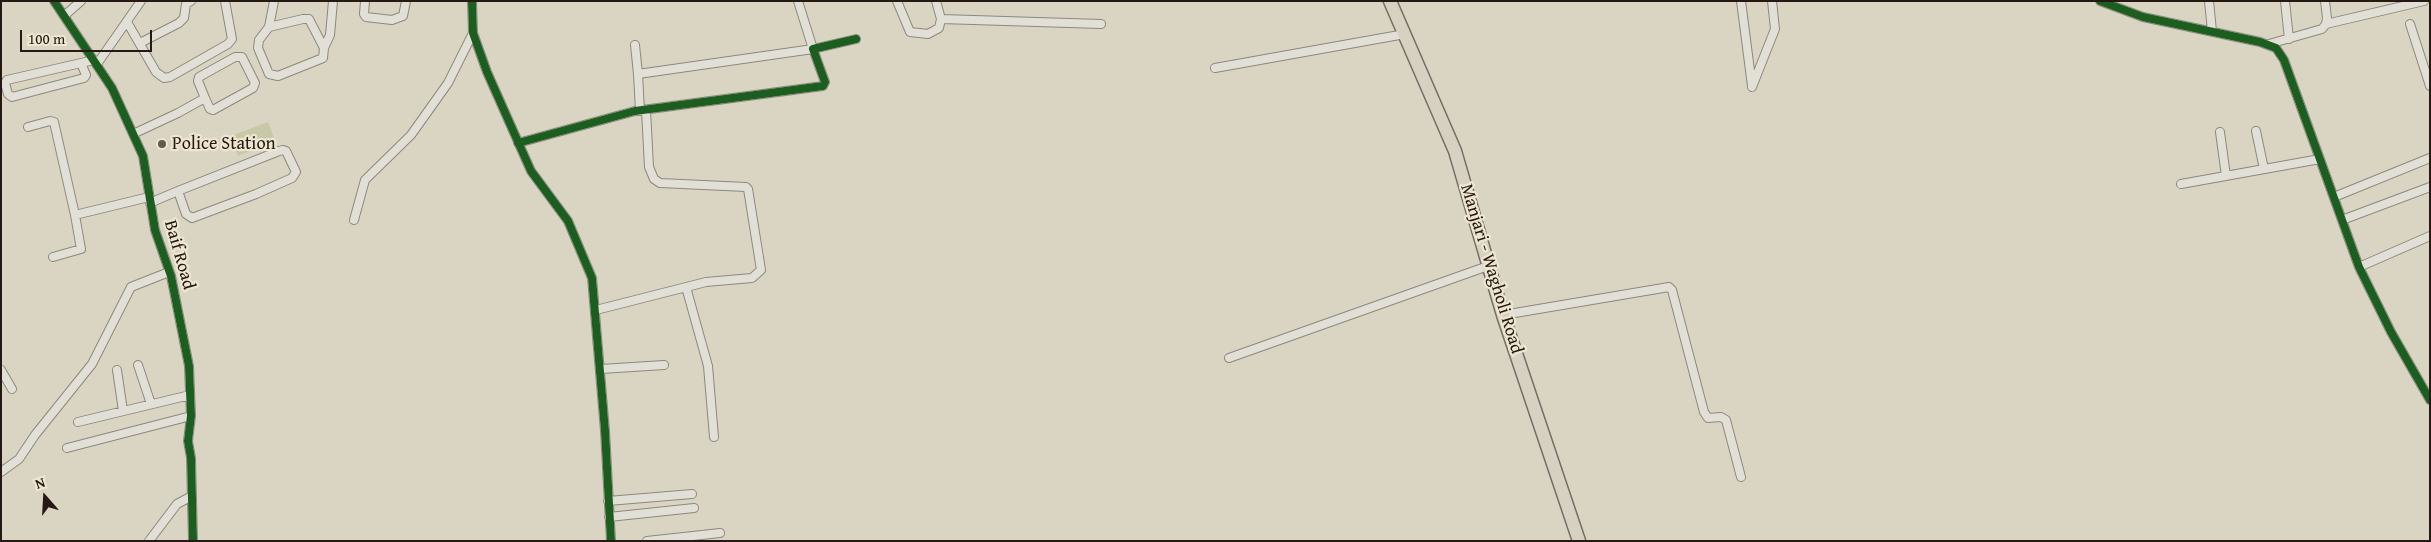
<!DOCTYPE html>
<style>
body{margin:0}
#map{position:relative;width:2431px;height:542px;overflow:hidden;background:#dad4c2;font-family:"Gentium Book Plus",serif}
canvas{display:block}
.frame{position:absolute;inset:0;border:2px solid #261813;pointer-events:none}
.north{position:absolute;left:20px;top:472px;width:50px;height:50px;-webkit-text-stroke:4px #ede7d1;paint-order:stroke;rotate:341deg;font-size:14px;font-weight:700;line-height:20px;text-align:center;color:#261813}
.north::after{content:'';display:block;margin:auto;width:18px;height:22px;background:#261813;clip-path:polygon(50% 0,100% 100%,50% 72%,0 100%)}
.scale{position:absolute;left:20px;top:30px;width:132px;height:22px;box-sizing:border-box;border:2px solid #261813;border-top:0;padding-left:6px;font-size:15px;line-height:18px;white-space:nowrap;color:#261813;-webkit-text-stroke:4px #ede7d1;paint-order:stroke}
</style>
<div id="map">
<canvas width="2431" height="542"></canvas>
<div class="frame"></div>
<div class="north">N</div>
<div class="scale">100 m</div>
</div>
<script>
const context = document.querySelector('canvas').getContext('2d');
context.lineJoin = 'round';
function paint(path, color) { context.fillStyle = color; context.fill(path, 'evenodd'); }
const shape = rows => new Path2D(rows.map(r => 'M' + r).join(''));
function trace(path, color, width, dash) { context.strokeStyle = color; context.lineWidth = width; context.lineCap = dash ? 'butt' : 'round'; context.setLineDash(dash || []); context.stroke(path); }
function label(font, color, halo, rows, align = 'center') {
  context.font = font + ' "Gentium Book Plus",serif'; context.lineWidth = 4.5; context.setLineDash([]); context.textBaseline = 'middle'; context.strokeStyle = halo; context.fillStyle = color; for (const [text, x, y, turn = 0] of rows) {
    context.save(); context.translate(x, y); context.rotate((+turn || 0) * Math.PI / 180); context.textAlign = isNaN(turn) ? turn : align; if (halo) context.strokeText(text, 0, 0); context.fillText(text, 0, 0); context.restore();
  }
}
paint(shape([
 [268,122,275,141,238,156,231,136]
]), '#c7c8a5');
const street = shape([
 [54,1,112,88,143,156,155,230,171,276,189,366,191,416,188,441,191,458,193,541],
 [365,1,364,14,366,17,392,20,403,16,406,1],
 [472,1,473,33,487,72,531,171,568,221,592,278,605,431,611,541],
 [897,1,910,32,928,34,939,28,941,19,936,1],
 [1741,1,1752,86],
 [2100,1,2143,17,2260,42,2276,48,2284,60,2359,267,2391,332,2430,400],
 [2209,1,2212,31],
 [2285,1,2289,39],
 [64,16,81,1],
 [941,19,1101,24],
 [127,22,156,72,164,78,170,77,228,44,232,39,225,1],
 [2326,24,2424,1],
 [2410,24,2430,86],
 [269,27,303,19,309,19,324,48,323,58,278,76,269,74,258,48,259,40,269,27,274,1],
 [140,43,179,23,184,18,186,4,191,1],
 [2269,44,2322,29,2326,24,2327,18,2325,1],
 [635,45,638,74],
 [324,48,330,35,333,1],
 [81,63,86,75,84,78,12,97,8,94,5,83,7,80,94,60],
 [97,64,141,1],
 [1215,68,1405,34],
 [1752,87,1775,29,1772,1],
 [640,111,638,74,813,49,798,1],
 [28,127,50,121,54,122,75,215,149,197],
 [2256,131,2264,169],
 [2220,132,2226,176],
 [133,134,178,113,205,98,210,109,213,110,253,88,255,83,242,57,235,57,199,77,198,81,205,98],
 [518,143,635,111,823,86,825,82,813,49,856,39],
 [2181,184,2320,159],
 [2334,197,2430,158],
 [150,203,159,199,178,191,279,151,283,150,286,151,296,172,292,178,256,194,192,218,186,214,178,191],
 [354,220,365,180,411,135,448,83,473,33],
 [2342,220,2430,187],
 [53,257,81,249,75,215],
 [2359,267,2430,236],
 [686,287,708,366,714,437],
 [596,310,706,282,752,278,761,270,748,189,746,187,660,183,654,179,649,167,646,110],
 [1503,315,1669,287,1672,290,1704,412,1708,418,1721,417,1726,420,1741,477],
 [1229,358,1488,266],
 [138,365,151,404],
 [601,369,664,365],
 [1,370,12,389],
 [117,370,123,411],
 [78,422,190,395],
 [67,448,191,416],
 [1,472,19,459,35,435,92,364,131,287,169,272],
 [608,501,692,494],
 [609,517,694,508],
 [149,541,177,504,190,497],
 [647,541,720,533]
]);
const primary = shape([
 [1390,1,1455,151,1503,315,1579,541]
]);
trace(street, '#8d887d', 10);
trace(primary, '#746e65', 15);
trace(street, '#e2e0d6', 8);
trace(primary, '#d7d1c2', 12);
trace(shape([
 [54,1,112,88,143,156,155,230,171,276,189,366,191,416,188,441,191,458,193,541],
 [472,1,473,33,487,72,531,171,568,221,592,278,605,431,611,541],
 [2100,1,2143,17,2260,42,2276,48,2284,60,2359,267,2391,332,2430,400],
 [518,143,635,111,823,86,825,82,813,49,856,39]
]), '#1b5e20', 8);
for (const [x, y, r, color] of [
 [162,144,5,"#655a50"]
]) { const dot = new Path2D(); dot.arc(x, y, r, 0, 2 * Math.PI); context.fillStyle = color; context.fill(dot); trace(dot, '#ede7d1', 2); }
label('18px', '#261813', '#ede7d1', [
 ["Police Station",172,144]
], 'left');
label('18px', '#261813', '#ede7d1', [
 ["Baif Road",179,255,74],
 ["Manjari - Wagholi Road",1491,269,73]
]);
</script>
